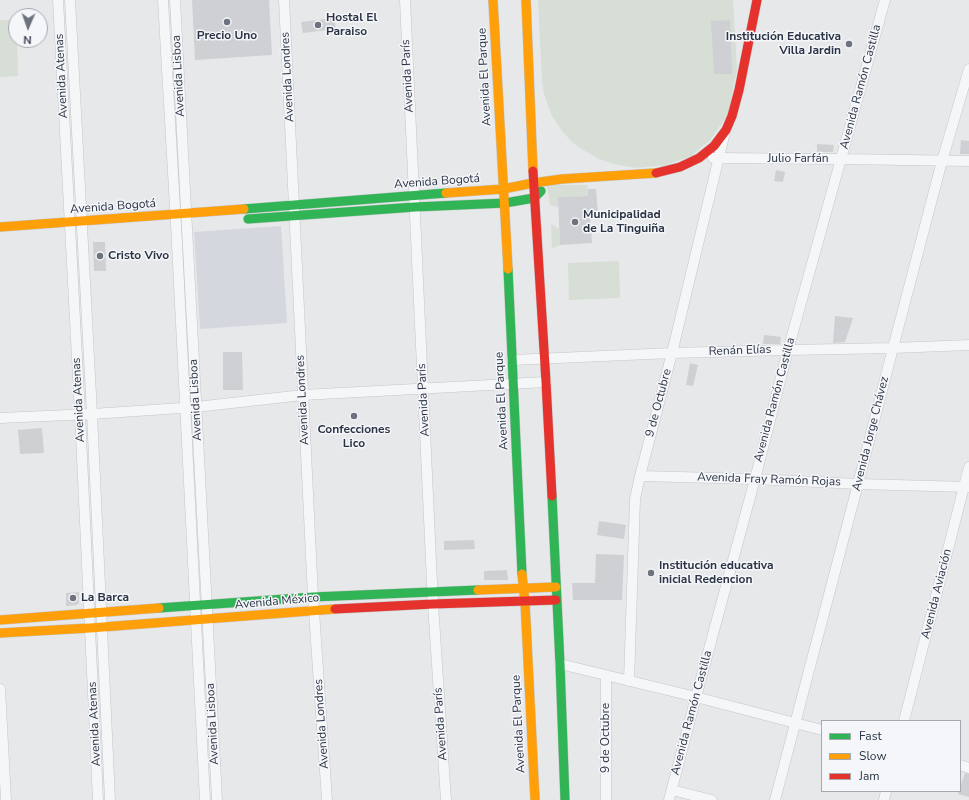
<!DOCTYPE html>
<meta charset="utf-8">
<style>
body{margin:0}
#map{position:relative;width:969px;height:800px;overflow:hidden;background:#e6e8ea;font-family:"Nunito Sans",sans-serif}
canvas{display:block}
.legend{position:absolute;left:821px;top:720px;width:140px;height:72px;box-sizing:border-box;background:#f4f6f9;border:1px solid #a4a8b1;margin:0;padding:5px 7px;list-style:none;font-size:12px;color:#2b3445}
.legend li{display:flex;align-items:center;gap:8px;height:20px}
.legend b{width:20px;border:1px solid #a4a8b1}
.north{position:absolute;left:8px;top:8px;width:40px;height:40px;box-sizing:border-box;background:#f4f6f9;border:1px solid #a4a8b1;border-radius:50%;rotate:182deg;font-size:11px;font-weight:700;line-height:16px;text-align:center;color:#2b3445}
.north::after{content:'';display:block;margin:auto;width:14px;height:18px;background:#6c737f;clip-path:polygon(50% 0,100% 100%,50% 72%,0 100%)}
</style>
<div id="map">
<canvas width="969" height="800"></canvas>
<ul class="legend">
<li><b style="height:5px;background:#30b455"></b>Fast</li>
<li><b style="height:5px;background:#ff9f0a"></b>Slow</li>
<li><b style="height:5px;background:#e5322d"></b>Jam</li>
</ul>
<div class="north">N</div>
</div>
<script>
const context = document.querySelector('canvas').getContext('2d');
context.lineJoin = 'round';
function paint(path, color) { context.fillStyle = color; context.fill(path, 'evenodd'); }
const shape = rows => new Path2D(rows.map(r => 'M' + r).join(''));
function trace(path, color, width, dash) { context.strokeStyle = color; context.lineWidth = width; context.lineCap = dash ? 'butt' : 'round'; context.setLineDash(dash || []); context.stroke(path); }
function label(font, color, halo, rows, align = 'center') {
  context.font = font + ' "Nunito Sans",sans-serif'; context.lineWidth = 3; context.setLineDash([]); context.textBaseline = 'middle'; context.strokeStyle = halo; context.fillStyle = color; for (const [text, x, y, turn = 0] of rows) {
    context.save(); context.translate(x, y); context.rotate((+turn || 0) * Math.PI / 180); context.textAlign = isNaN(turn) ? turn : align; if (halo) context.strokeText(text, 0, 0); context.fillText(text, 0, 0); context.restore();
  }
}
paint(shape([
 [281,226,287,323,200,329,194,232]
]), '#d4d7dd');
paint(shape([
 [538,0,733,0,737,70,728,114,711,139,691,156,666,165,636,168,614,164,599,159,585,151,573,143,562,131,552,116,544,94,542,81],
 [16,20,16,40,17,40,18,76,0,77,0,20],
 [547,185,587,185,589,196,558,197,558,207,550,205],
 [551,224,559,229,560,245,552,248],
 [619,261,620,298,569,300,568,263]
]), '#d6ded6');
paint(shape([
 [192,0,269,0,272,55,195,60],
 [334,18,336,29,303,33,301,22],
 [730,20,732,74,714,74,711,21],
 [961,140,969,141,969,154,960,154,960,153],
 [817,144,834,145,833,152,817,152],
 [776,170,785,172,783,182,774,181],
 [588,189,596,189,598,215,590,215,592,243,560,245,558,197,588,196],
 [93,242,105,242,106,271,94,271],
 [835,316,853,318,845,342,833,343],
 [764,335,781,337,780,344,763,344],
 [223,352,242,352,243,390,223,390],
 [690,363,698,365,693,386,686,385],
 [42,428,44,453,20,454,18,430],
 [599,521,626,525,624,539,597,535],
 [474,540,475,549,444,550,444,541],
 [596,554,624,555,622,600,573,600,572,583,595,583],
 [507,570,508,580,484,580,484,571],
 [79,592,79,603,77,605,66,606,66,593],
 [965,773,969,774,969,797,958,794]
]), '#ced0d3');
const street = shape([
 [58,0,80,414,98,800],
 [70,0,92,414,110,800],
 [163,0,176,224,205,800],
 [175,0,217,800],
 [284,0,313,597,327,800],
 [405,0,433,604,446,800],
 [713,158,841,159,969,161],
 [512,360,672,353,788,350,893,348,969,345],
 [0,418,92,414,196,407,303,395,546,382],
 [640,476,755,479,858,484,969,487],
 [560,664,696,697,822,730],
 [629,681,635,499,640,476,672,353,724,136],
 [0,689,6,800],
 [904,721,969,467],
 [960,765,969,768],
 [672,790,712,800],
 [606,800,606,676],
 [669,800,696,697,755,479,788,350,885,0],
 [775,800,858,484,893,348,942,161,969,69],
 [884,800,886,791]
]);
const fast = shape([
 [244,209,446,193],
 [248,219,415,207,505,203,534,198,541,191],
 [508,269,522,574],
 [552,496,560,664,565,800],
 [159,608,313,597,478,590]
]);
const slow = shape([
 [493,0,508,269],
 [526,0,533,171],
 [446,193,503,189,533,183,562,179,656,173],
 [0,227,244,209],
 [522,574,525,602,535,800],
 [478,590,556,587],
 [0,620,159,608],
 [0,633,90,628,335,609]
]);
const jam = shape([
 [533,171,546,382,552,496],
 [656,173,680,167,699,158,714,146,726,130,732,116,739,90,757,0],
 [335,609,433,604,556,600]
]);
trace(street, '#c4c6c8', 11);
trace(fast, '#c4c6c8', 10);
trace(slow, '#c4c6c8', 10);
trace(jam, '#c4c6c8', 10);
trace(street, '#f5f6f7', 10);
trace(fast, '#30b455', 9);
trace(slow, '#ff9f0a', 9);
trace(jam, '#e5322d', 9);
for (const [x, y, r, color] of [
 [227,22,4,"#6c737f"],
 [318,25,4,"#6c737f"],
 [849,44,4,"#6c737f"],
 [575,222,4,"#6c737f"],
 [100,256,4,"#6c737f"],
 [354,416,4,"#6c737f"],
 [651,573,4,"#6c737f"],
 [73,598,4,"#6c737f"]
]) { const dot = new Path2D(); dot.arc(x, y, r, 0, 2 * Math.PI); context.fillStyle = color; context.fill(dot); trace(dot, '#f4f6f9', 1.5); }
label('bold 12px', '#2b3445', '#f4f6f9', [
 ["Hostal El",326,18],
 ["Paraiso",326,32],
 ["Precio Uno",227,36,"center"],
 ["Institución Educativa",841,37,"right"],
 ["Villa Jardin",841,51,"right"],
 ["Municipalidad",583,215],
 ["de La Tinguiña",583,229],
 ["Cristo Vivo",108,256],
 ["Confecciones",354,430,"center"],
 ["Lico",354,444,"center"],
 ["Institución educativa",659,566],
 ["inicial Redencion",659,580],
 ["La Barca",81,598]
], 'left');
label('12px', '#2b3445', '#f4f6f9', [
 ["Avenida Atenas",62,76,-93],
 ["Avenida Lisboa",179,76,-93],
 ["Avenida París",408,76,-93],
 ["Avenida Londres",288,77,-93],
 ["Avenida El Parque",485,77,-93],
 ["Avenida Ramón Castilla",861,87,-75],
 ["Julio Farfán",798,159],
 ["Avenida Bogotá",437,182,-4],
 ["Avenida Bogotá",113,207,-4],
 ["Renán Elías",740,351,-2],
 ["Avenida Atenas",79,400,-93],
 ["Avenida Lisboa",196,400,-93],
 ["Avenida Londres",303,400,-93],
 ["Avenida París",424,400,-93],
 ["Avenida Ramón Castilla",775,400,-75],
 ["Avenida El Parque",502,401,-93],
 ["9 de Octubre",659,403,-75],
 ["Avenida Jorge Chávez",871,434,-76],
 ["Avenida Fray Ramón Rojas",769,480,2],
 ["Avenida Aviación",937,594,-76],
 ["Avenida México",277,602,-5],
 ["Avenida Ramón Castilla",692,713,-75],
 ["Avenida Atenas",95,724,-93],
 ["Avenida Lisboa",213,724,-93],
 ["Avenida Londres",322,724,-94],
 ["Avenida París",441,724,-94],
 ["Avenida El Parque",519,724,-93],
 ["9 de Octubre",606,738,-90]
]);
</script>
